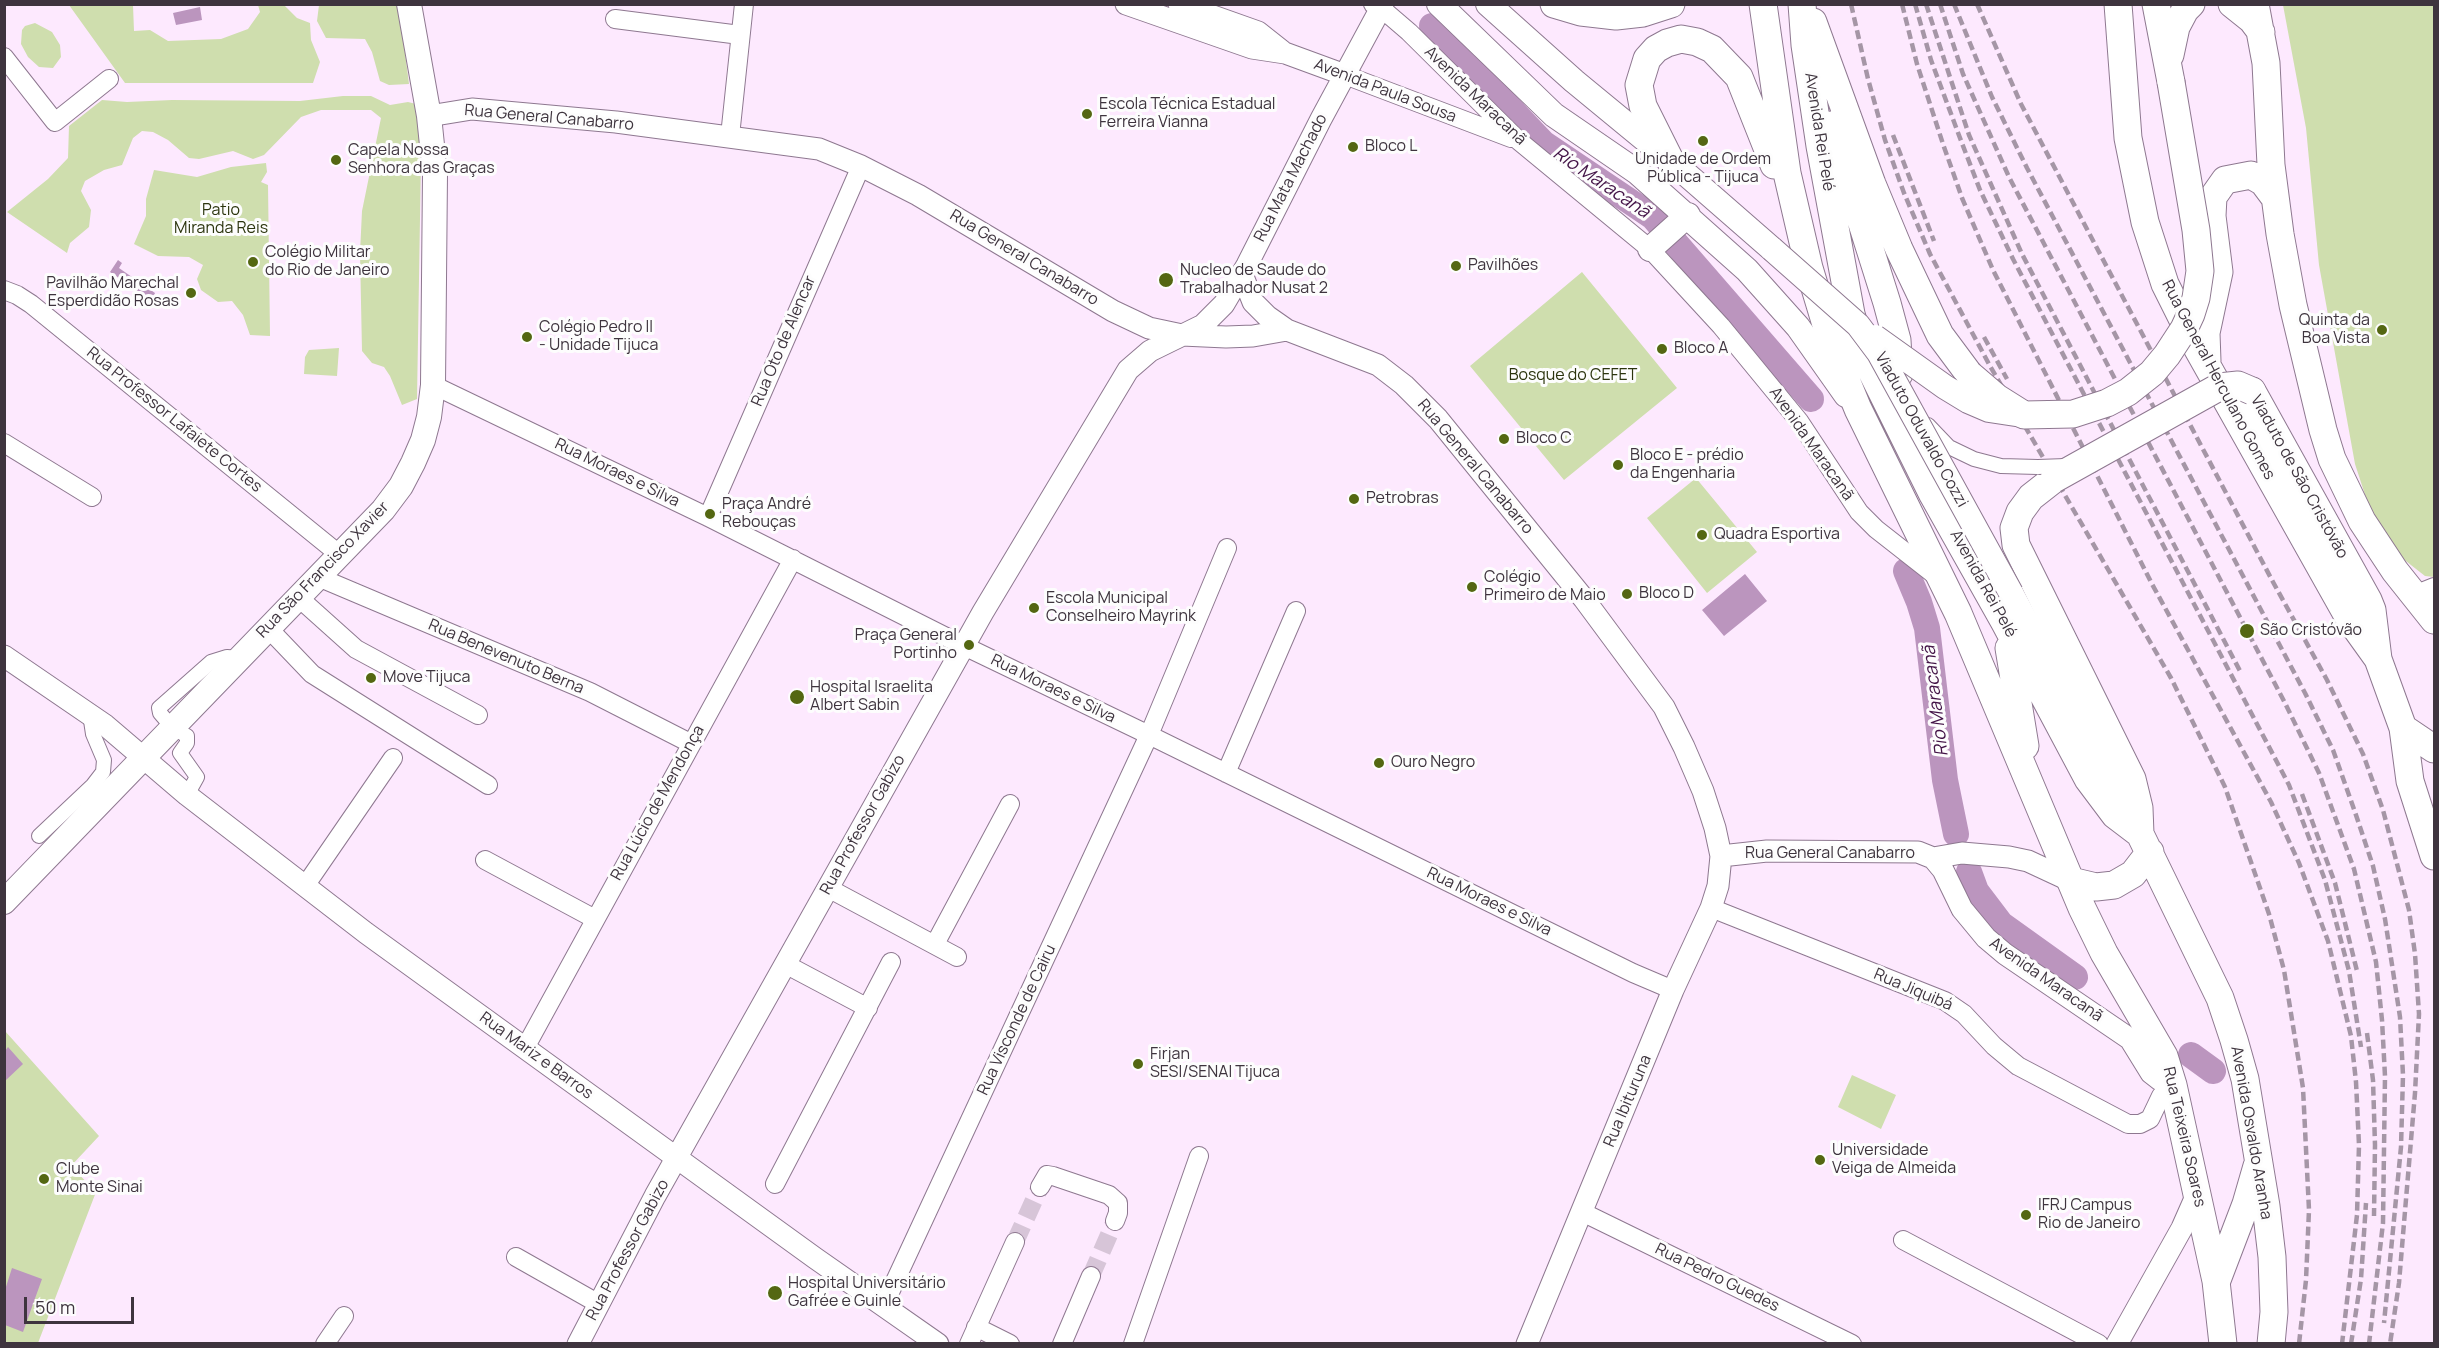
<!DOCTYPE html>
<meta charset="utf-8">
<style>
body{margin:0}
#map{position:relative;width:2439px;height:1348px;overflow:hidden;background:#fde9fe;font-family:Manrope,sans-serif}
canvas{display:block}
.frame{position:absolute;inset:0;border:6px solid #3e343e;pointer-events:none}
.scale{position:absolute;left:24px;top:1297px;width:110px;height:27px;box-sizing:border-box;border:3px solid #3e343e;border-top:0;padding-left:8px;font-size:18px;line-height:21px;white-space:nowrap;color:#3e343e;-webkit-text-stroke:4px #fdfdfd;paint-order:stroke}
</style>
<div id="map">
<canvas width="2439" height="1348"></canvas>
<div class="frame"></div>
<div class="scale">50 m</div>
</div>
<script>
const context = document.querySelector('canvas').getContext('2d');
context.lineJoin = 'round';
function paint(path, color) { context.fillStyle = color; context.fill(path, 'evenodd'); }
const shape = rows => new Path2D(rows.map(r => 'M' + r).join(''));
function trace(path, color, width, dash) { context.strokeStyle = color; context.lineWidth = width; context.lineCap = dash ? 'butt' : 'round'; context.setLineDash(dash || []); context.stroke(path); }
function label(font, color, halo, rows, align = 'center') {
  context.font = font + ' Manrope,sans-serif'; context.lineWidth = 6; context.setLineDash([]); context.textBaseline = 'middle'; context.strokeStyle = halo; context.fillStyle = color; for (const [text, x, y, turn = 0] of rows) {
    context.save(); context.translate(x, y); context.rotate((+turn || 0) * Math.PI / 180); context.textAlign = isNaN(turn) ? turn : align; if (halo) context.strokeText(text, 0, 0); context.fillText(text, 0, 0); context.restore();
  }
}
paint(shape([
 [69,5,133,5,134,31,150,30,168,41,221,39,248,29,260,12,258,5,284,5,297,18,310,23,311,40,320,62,313,83,125,83],
 [319,5,399,5,409,84,389,85,380,81,372,52,365,39,326,38,317,21],
 [2283,5,2434,5,2434,577,2425,576,2402,558,2369,507,2355,464,2319,265,2306,128],
 [35,23,52,32,60,45,61,57,53,68,39,67,28,57,21,44,22,30,25,26],
 [343,96,371,96,390,105,408,102,416,104,421,158,417,399,402,405,390,376,384,367,372,363,362,351,360,253,362,211,381,118,371,110,321,110,301,117,264,155,253,159,233,151,199,159,189,158,168,140,153,132,142,131,133,138,122,165,104,170,85,181,81,191,91,210,89,227,70,243,67,253,7,212,48,179,68,158,69,126,102,100,127,102,172,100,300,101],
 [266,163,267,172,261,182,268,185,270,336,250,335,243,315,232,301,218,302,201,290,197,279,203,265,189,257,158,256,134,244,146,216,146,199,154,170,197,177,231,167],
 [1582,272,1677,388,1564,480,1470,366],
 [339,348,337,376,304,374,305,357,309,350],
 [1696,478,1757,552,1707,593,1647,518],
 [5,1031,99,1136,71,1166,96,1192,38,1343,5,1343],
 [1852,1075,1896,1095,1881,1129,1838,1107]
]), '#cfdeae');
paint(shape([
 [200,7,202,20,176,25,173,13],
 [118,260,122,263,119,268,155,293,152,301,110,272],
 [1745,574,1767,601,1724,636,1702,610],
 [8,1047,23,1064,5,1081,5,1051],
 [12,1268,42,1279,23,1332,5,1325,5,1290]
]), '#bb95be');
trace(shape([
 [1432,26,1543,143,1653,217,1811,399],
 [1906,571,1919,602,1927,628,1945,780,1956,834],
 [1969,872,1976,891,2001,924,2075,977],
 [2191,1055,2213,1071]
]), '#bb95be', 26);
trace(shape([
 [1015,1242,1040,1187],
 [1091,1276,1115,1221]
]), '#d7c5d8', 18, [18, 9]);
const pedestrian = shape([
 [1928,425,1949,447,1974,459,2001,466,2038,467],
 [187,795,197,777,180,753,187,743,187,736,172,727,160,713,159,708,211,662,227,657,238,658],
 [39,836,93,785,103,772,104,760,93,734,90,714]
]);
const minor = shape([
 [1373,4,1381,8,1409,32,1519,141,1650,249,1721,326,1799,421,1859,512,1876,529,1936,576],
 [615,19,740,35],
 [4,57,55,122,109,79],
 [1345,75,1511,138],
 [730,136,744,4],
 [4,290,17,295,31,304,340,555],
 [433,385,708,517,964,646,1149,735,1633,973,1673,990],
 [4,443,92,497],
 [708,517,861,166],
 [318,577,590,692,690,743],
 [2414,595,2434,587],
 [298,597,356,649,478,715],
 [268,628,312,674,488,785],
 [1226,773,1296,611],
 [485,860,595,919],
 [305,886,393,758],
 [828,888,957,957],
 [1711,908,1945,1001,1964,1014,1994,1046,2018,1066,2128,1124,2140,1124,2150,1119,2161,1096,2173,1085],
 [935,944,1010,804],
 [785,964,868,1008],
 [525,1048,793,559],
 [775,1184,891,962],
 [1040,1187,1047,1175,1053,1176,1109,1195,1118,1203,1118,1213,1115,1221],
 [1582,1212,1852,1344],
 [1903,1240,2099,1344],
 [516,1257,599,1304],
 [884,1305,1149,735,1227,548],
 [976,1327,1010,1344],
 [325,1344,344,1316],
 [969,1344,1015,1242],
 [1062,1344,1091,1276],
 [1133,1344,1199,1156]
]);
const tertiary = shape([
 [1126,4,1252,48,1285,53,1345,75],
 [1179,4,1258,32,1282,51],
 [429,116,472,109,616,122,819,149,861,166,918,195,1113,311,1149,328,1182,335,1226,337,1253,336,1287,330,1378,365,1404,385,1438,419,1584,599,1664,707,1684,747,1703,791,1715,828,1721,856,1718,886,1711,908,1673,990,1527,1344],
 [1242,274,1253,302,1267,316,1287,330],
 [4,656,105,725,187,795,366,933,815,1258,938,1344],
 [1721,856,1767,851,1918,852,1933,858,1962,853,2009,857,2028,861,2071,881],
 [1933,858,1943,870,1962,909,1986,938,2005,954,2130,1039,2151,1073,2160,1080,2173,1085],
 [578,1344,655,1196,983,612,1128,370,1150,351,1203,325,1224,304,1247,265,1321,119,1383,4],
 [2117,1344,2182,1228,2197,1194]
]);
const secondary = shape([
 [1439,4,1554,115,1637,172,1747,270,1798,327,1846,395],
 [1488,4,1574,81,1670,160,1772,249],
 [1650,249,1688,215],
 [2011,593,2139,832],
 [4,902,383,510,401,486,413,463,423,440,429,417,433,385,435,174,429,116,409,4]
]);
const primary = shape([
 [1554,4,1581,12,1616,16,1643,13,1671,4],
 [1763,4,1787,173,1809,268,1833,348,1858,409,1958,613,2082,908,2104,953,2164,1056,2173,1085,2216,1281,2223,1344],
 [1802,4,1805,45,1820,146,1851,314,1862,352,1933,495,2005,623,2088,779,2115,815,2140,834],
 [2118,4,2128,138,2145,222,2165,284,2196,346,2350,620,2378,659],
 [2156,4,2171,82],
 [2232,4,2252,20,2261,32],
 [2255,4,2266,63,2271,165,2280,234,2293,305,2323,430,2332,459,2362,521,2395,571,2434,620],
 [1813,22,1872,184,1899,249,1940,335,1969,374],
 [2170,55,2176,27,2185,10,2191,4],
 [1831,125,1887,303,1897,340,1899,374],
 [1670,160,1643,106,1639,85,1647,59,1656,49,1667,43,1681,39,1697,42,1712,49,1739,77,1774,165],
 [2207,361,2206,333,2219,272,2212,216,2213,197,2225,180,2251,175,2263,182,2275,198],
 [2252,391,2368,600,2372,610,2378,659,2403,728,2410,781,2434,856],
 [2054,479,2031,497,2020,512,2014,528,2016,545,2132,779,2139,808,2140,834,2220,998,2234,1040,2245,1079,2266,1206,2272,1257,2274,1312,2271,1344],
 [2009,648,2025,746],
 [2403,728,2434,749],
 [2071,881,2096,887,2114,885,2133,874,2150,852],
 [2217,1280,2246,1204,2257,1166]
]);
trace(pedestrian, '#8e7890', 16);
trace(minor, '#8e7890', 20);
trace(tertiary, '#8e7890', 23);
trace(secondary, '#8e7890', 26);
trace(primary, '#8e7890', 29);
trace(pedestrian, '#fff', 14);
trace(minor, '#fff', 18);
trace(tertiary, '#fff', 21);
trace(secondary, '#fff', 24);
trace(primary, '#fff', 27);
trace(shape([
 [1851,4,1868,79,1885,140,1904,193,1930,254,1990,366,2171,678,2225,787,2269,914,2284,970,2303,1088,2309,1210,2306,1280,2299,1344],
 [1902,4,1917,64,1943,144,1962,198,1993,270,2152,584,2271,802,2299,863,2328,941,2351,1036,2356,1082,2359,1145,2357,1215,2342,1344],
 [1915,4,1931,60,1960,138,1980,190,2013,259,2289,785,2325,880,2349,971,2361,1047],
 [1926,4,1969,135,2022,254,2240,671],
 [1940,4,1963,74,2009,177,2285,703,2319,773,2354,869,2376,962,2382,1020,2385,1076,2383,1223,2369,1344],
 [1954,4,1992,97,2027,168,2305,693,2333,750,2355,812,2373,866,2385,919,2400,1017,2403,1075,2401,1147,2384,1323],
 [1977,4,2021,104,2273,582,2327,680,2363,754,2383,810,2409,910,2415,954,2419,1014,2415,1093,2404,1223,2399,1283,2390,1344],
 [1893,135,1934,241],
 [1984,337,2007,379],
 [2302,794,2335,883,2357,971],
 [2367,1033,2373,1080,2375,1145,2374,1216],
 [2351,1344,2361,1279,2366,1203]
]), '#a596a6', 4.5, [9, 4.5]);
const pedestrianBridge = shape([
 [2038,467,2066,466]
]);
const secondaryBridge = shape([
 [1772,249,1858,325,1879,353,2011,593],
 [1875,337,1945,387,1968,401,1989,410,2022,415]
]);
const primaryBridge = shape([
 [1969,374,1997,398,2024,415,2073,414,2107,403,2128,392,2152,373,2167,355,2184,329,2191,314,2196,298,2200,271,2196,230,2171,82],
 [2054,479,2219,387,2238,385,2252,391]
]);
trace(pedestrianBridge, '#8e7890', 16, []);
trace(secondaryBridge, '#8e7890', 26, []);
trace(primaryBridge, '#8e7890', 29, []);
trace(pedestrianBridge, '#fff', 14);
trace(secondaryBridge, '#fff', 24);
trace(primaryBridge, '#fff', 27);
for (const [x, y, r, color] of [
 [1087,114,6,"#546712"],
 [1703,141,6,"#546712"],
 [1353,147,6,"#546712"],
 [336,160,6,"#546712"],
 [253,262,6,"#546712"],
 [1456,266,6,"#546712"],
 [1166,280,8,"#546712"],
 [191,293,6,"#546712"],
 [2382,330,6,"#546712"],
 [527,337,6,"#546712"],
 [1662,349,6,"#546712"],
 [1504,439,6,"#546712"],
 [1618,465,6,"#546712"],
 [1354,499,6,"#546712"],
 [710,514,6,"#546712"],
 [1702,535,6,"#546712"],
 [1472,587,6,"#546712"],
 [1627,594,6,"#546712"],
 [1034,608,6,"#546712"],
 [2247,631,8,"#546712"],
 [969,645,6,"#546712"],
 [371,678,6,"#546712"],
 [797,697,8,"#546712"],
 [1379,763,6,"#546712"],
 [1138,1064,6,"#546712"],
 [1820,1160,6,"#546712"],
 [44,1179,6,"#546712"],
 [2026,1215,6,"#546712"],
 [775,1293,8,"#546712"]
]) { const dot = new Path2D(); dot.arc(x, y, r, 0, 2 * Math.PI); context.fillStyle = color; context.fill(dot); trace(dot, '#fdfdfd', 2); }
label('16px', '#3e343e', '#fdfdfd', [
 ["Avenida Paula Sousa",1385,91,21],
 ["Avenida Maracanã",1475,96,44],
 ["Rua General Canabarro",549,118,5],
 ["Avenida Rei Pelé",1819,132,81],
 ["Rua Mata Machado",1291,178,-63],
 ["Rua General Canabarro",1024,258,31],
 ["Rua Oto de Alencar",784,341,-67],
 ["Rua General Herculano Gomes",2218,380,62],
 ["Rua Professor Lafaiete Cortes",174,420,39],
 ["Viaduto Oduvaldo Cozzi",1921,430,61],
 ["Avenida Maracanã",1811,444,55],
 ["Rua General Canabarro",1475,467,50],
 ["Rua Moraes e Silva",617,473,26],
 ["Viaduto de São Cristóvão",2299,477,61],
 ["Rua São Francisco Xavier",323,570,-46],
 ["Avenida Rei Pelé",1983,584,61],
 ["Rua Benevenuto Berna",506,657,23],
 ["Rua Moraes e Silva",1053,689,26],
 ["Rua Lúcio de Mendonça",658,803,-61],
 ["Rua Professor Gabizo",863,825,-61],
 ["Rua General Canabarro",1830,854],
 ["Rua Moraes e Silva",1489,902,26],
 ["Avenida Maracanã",2046,980,35],
 ["Rua Jiquibá",1913,990,23],
 ["Rua Visconde de Cairu",1017,1020,-65],
 ["Rua Mariz e Barros",536,1056,36],
 ["Rua Ibituruna",1628,1101,-67],
 ["Avenida Osvaldo Aranha",2251,1133,80],
 ["Rua Teixeira Soares",2184,1137,77],
 ["Rua Professor Gabizo",628,1250,-62],
 ["Rua Pedro Guedes",1717,1278,26]
]);
label('16px', '#3e343e', '#fdfdfd', [
 ["Escola Técnica Estadual",1099,105],
 ["Ferreira Vianna",1099,123],
 ["Bloco L",1365,147],
 ["Capela Nossa",348,151],
 ["Senhora das Graças",348,169],
 ["Unidade de Ordem",1703,160,"center"],
 ["Pública - Tijuca",1703,178,"center"],
 ["Colégio Militar",265,253],
 ["do Rio de Janeiro",265,271],
 ["Pavilhões",1468,266],
 ["Nucleo de Saude do",1180,271],
 ["Trabalhador Nusat 2",1180,289],
 ["Pavilhão Marechal",179,284,"right"],
 ["Esperdidão Rosas",179,302,"right"],
 ["Quinta da",2370,321,"right"],
 ["Boa Vista",2370,339,"right"],
 ["Colégio Pedro II",539,328],
 ["- Unidade Tijuca",539,346],
 ["Bloco A",1674,349],
 ["Bloco C",1516,439],
 ["Bloco E - prédio",1630,456],
 ["da Engenharia",1630,474],
 ["Petrobras",1366,499],
 ["Praça André",722,505],
 ["Rebouças",722,523],
 ["Quadra Esportiva",1714,535],
 ["Colégio",1484,578],
 ["Primeiro de Maio",1484,596],
 ["Bloco D",1639,594],
 ["Escola Municipal",1046,599],
 ["Conselheiro Mayrink",1046,617],
 ["São Cristóvão",2260,631],
 ["Praça General",957,636,"right"],
 ["Portinho",957,654,"right"],
 ["Move Tijuca",383,678],
 ["Hospital Israelita",810,688],
 ["Albert Sabin",810,706],
 ["Ouro Negro",1391,763],
 ["Firjan",1150,1055],
 ["SESI/SENAI Tijuca",1150,1073],
 ["Universidade",1832,1151],
 ["Veiga de Almeida",1832,1169],
 ["Clube",56,1170],
 ["Monte Sinai",56,1188],
 ["IFRJ Campus",2038,1206],
 ["Rio de Janeiro",2038,1224],
 ["Hospital Universitário",788,1284],
 ["Gafrée e Guinle",788,1302]
], 'left');
label('16px', '#2c350e', '#fdfdfd', [
 ["Patio",221,211],
 ["Miranda Reis",221,229],
 ["Bosque do CEFET",1573,376]
]);
label('italic 18px', '#431447', '#fdfdfd', [
 ["Rio Maracanã",1601,183,34],
 ["Rio Maracanã",1936,701,-97]
]);
</script>
